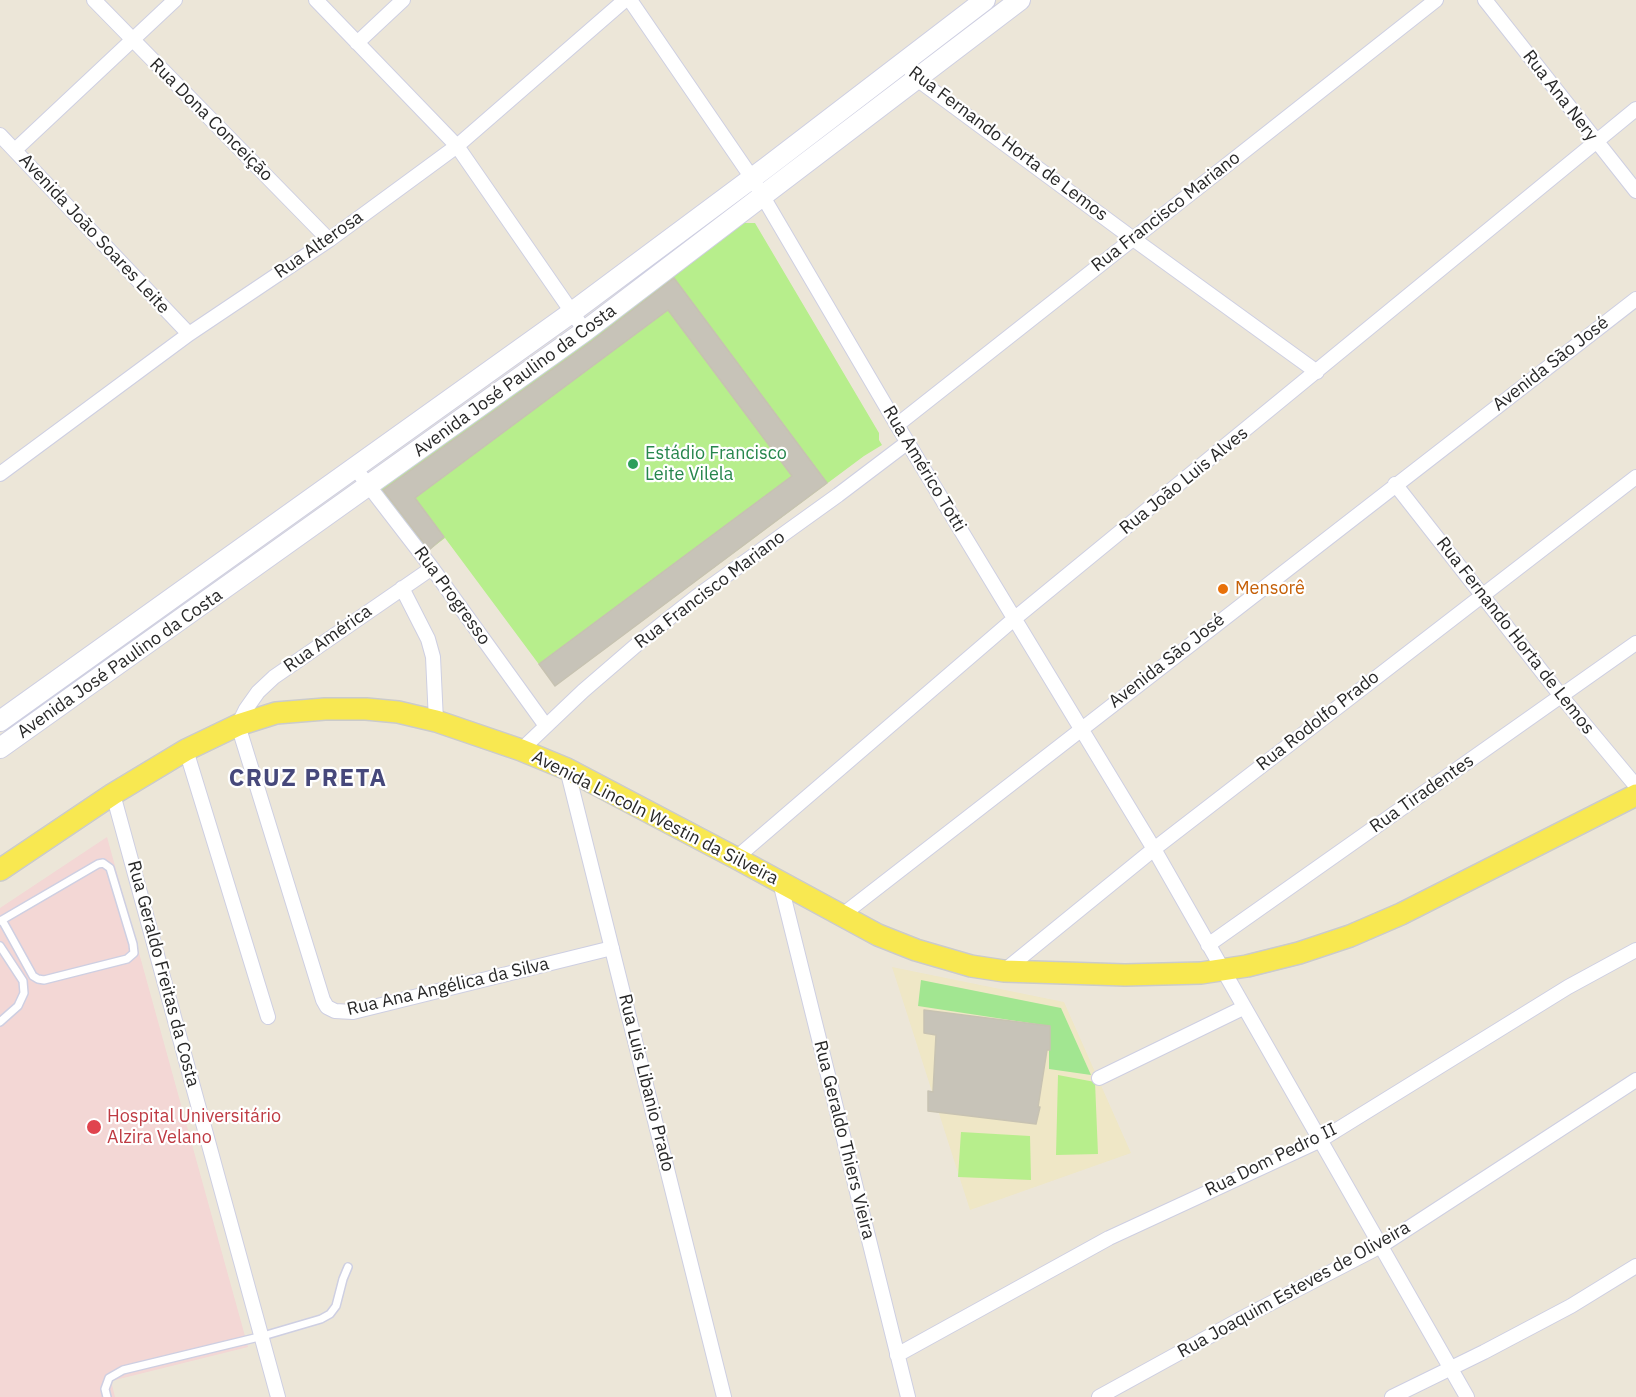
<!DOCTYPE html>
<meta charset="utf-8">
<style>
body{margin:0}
canvas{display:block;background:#ece6d8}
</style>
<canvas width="1636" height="1397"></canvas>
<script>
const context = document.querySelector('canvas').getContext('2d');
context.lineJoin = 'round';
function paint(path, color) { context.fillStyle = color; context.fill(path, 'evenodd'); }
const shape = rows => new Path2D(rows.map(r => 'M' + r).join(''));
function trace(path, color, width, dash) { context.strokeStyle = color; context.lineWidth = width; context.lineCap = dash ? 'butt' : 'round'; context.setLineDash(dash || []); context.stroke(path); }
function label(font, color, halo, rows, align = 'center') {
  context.font = font + ' "IBM Plex Sans",sans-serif'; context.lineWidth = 4.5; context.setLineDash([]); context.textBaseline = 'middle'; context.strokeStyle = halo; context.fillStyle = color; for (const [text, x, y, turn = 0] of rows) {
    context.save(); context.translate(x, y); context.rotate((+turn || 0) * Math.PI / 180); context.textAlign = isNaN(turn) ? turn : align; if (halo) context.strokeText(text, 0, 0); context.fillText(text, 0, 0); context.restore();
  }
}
paint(shape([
 [892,967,1064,1002,1131,1153,970,1210]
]), '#efe7c6');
paint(shape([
 [107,837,248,1347,111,1381,115,1397,0,1397,0,908]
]), '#f3d7d5');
paint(shape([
 [921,980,1061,1008,1091,1075,1049,1069,1049,1026,918,1006]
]), '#a2e691');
paint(shape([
 [742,223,755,223,879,433,879,440,882,445,864,456,555,686,445,538,425,553,378,489],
 [1058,1075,1095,1082,1098,1154,1056,1155],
 [961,1132,1030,1136,1031,1180,958,1177]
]), '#b7ee8c');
const building = shape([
 [674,278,827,483,555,686,539,664,792,476,668,310,415,498,444,537,429,550,383,490,592,341,674,278],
 [924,1010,1050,1026,1050,1050,1047,1050,1038,1107,1040,1107,1036,1124,928,1111,928,1091,933,1092,936,1035,924,1033,924,1010]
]);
paint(building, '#c7c3b8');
trace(building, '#c7c2b2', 1.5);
const lane = shape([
 [0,921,2,920,98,864,103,863,110,868,133,944,134,953,127,959,44,980,38,979,33,976,2,920],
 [0,946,23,981,24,993,18,1006,0,1022],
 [107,1397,105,1389,109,1378,123,1370,263,1336,321,1319,330,1314,336,1306,343,1279,348,1267]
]);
const street = shape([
 [94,0,329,240],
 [316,0,457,146,585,331],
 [630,0,752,178,897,425,1154,849,1467,1397],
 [1485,0,1636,191],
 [357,43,403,0],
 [912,74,917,79,1132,238,1317,372],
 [0,135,189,334],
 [15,150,175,0],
 [897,425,1436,0],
 [355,468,432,568,546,726],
 [0,474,189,334,329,240,457,146,625,0],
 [1395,484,1561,696,1636,786],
 [432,568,274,677,258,692,246,709,238,725,323,1000,327,1007,335,1011,353,1012,612,948],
 [402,588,428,639,433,657,436,721],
 [186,750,268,1017],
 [521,750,583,691,648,635,696,597,838,495,908,442],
 [567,769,724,1397],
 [113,794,278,1397],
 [736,858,1014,619,1636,109],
 [780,882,908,1397],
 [841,916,1636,299],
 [1208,945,1636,643],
 [1004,971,1154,849,1636,477],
 [1099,1078,1243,1008],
 [897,1355,1109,1238,1319,1141,1568,987,1636,950],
 [1099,1397,1248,1315,1381,1246,1636,1080],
 [1392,1397,1484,1352,1571,1306,1636,1266]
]);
const secondary = shape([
 [0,721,571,313,767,167,985,0],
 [0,748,585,331,1020,0]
]);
const primary = shape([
 [0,870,113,794,186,750,238,725,276,713,325,709,366,709,398,712,436,721,521,750,567,769,736,858,878,935,916,950,971,966,1004,971,1125,975,1201,973,1247,966,1299,953,1350,936,1401,914,1636,795]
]);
trace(lane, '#cecfe2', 10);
trace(street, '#cecfe2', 16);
trace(secondary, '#cecfe2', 22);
trace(primary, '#cbcbcb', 24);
trace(lane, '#fff', 7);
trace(street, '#fff', 14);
trace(secondary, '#fff', 20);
trace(primary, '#f8e851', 21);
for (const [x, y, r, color] of [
 [633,464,6,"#2e9e5b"],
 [1223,589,6,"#e8710a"],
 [94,1127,8,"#e0444e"]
]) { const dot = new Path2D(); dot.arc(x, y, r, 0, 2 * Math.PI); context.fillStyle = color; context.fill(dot); trace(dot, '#fff', 2); }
label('18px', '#282828', '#fff', [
 ["Rua Ana Nery",1560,96,52],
 ["Rua Dona Conceição",211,120,45],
 ["Rua Fernando Horta de Lemos",1008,144,37],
 ["Rua Francisco Mariano",1166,212,-38],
 ["Avenida João Soares Leite",94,234,47],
 ["Rua Alterosa",319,245,-35],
 ["Avenida São José",1551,364,-38],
 ["Avenida José Paulino da Costa",515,381,-36],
 ["Rua Américo Totti",924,469,59],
 ["Rua João Luis Alves",1184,481,-39],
 ["Rua Francisco Mariano",710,590,-37],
 ["Rua Progresso",452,596,54],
 ["Rua Fernando Horta de Lemos",1515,636,52],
 ["Rua América",328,639,-35],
 ["Avenida São José",1167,661,-38],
 ["Avenida José Paulino da Costa",120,664,-35],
 ["Rua Rodolfo Prado",1318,721,-38],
 ["Rua Tiradentes",1422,794,-35],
 ["Avenida Lincoln Westin da Silveira",655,818,27],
 ["Rua Geraldo Freitas da Costa",163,974,75],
 ["Rua Ana Angélica da Silva",448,987,-13],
 ["Rua Luis Libanio Prado",646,1083,76],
 ["Rua Geraldo Thiers Vieira",844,1140,76],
 ["Rua Dom Pedro II",1271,1160,-26],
 ["Rua Joaquim Esteves de Oliveira",1294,1290,-29]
]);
label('18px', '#27864d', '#fff', [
 ["Estádio Francisco",645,454],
 ["Leite Vilela",645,475]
], 'left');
label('18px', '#c56008', '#fff', [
 ["Mensorê",1235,589]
], 'left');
label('18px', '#be3a42', '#fff', [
 ["Hospital Universitário",107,1117],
 ["Alzira Velano",107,1138]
], 'left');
context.letterSpacing = '1.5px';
label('bold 24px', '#46487b', '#fff', [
 ["CRUZ PRETA",308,779]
]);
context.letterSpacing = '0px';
</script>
